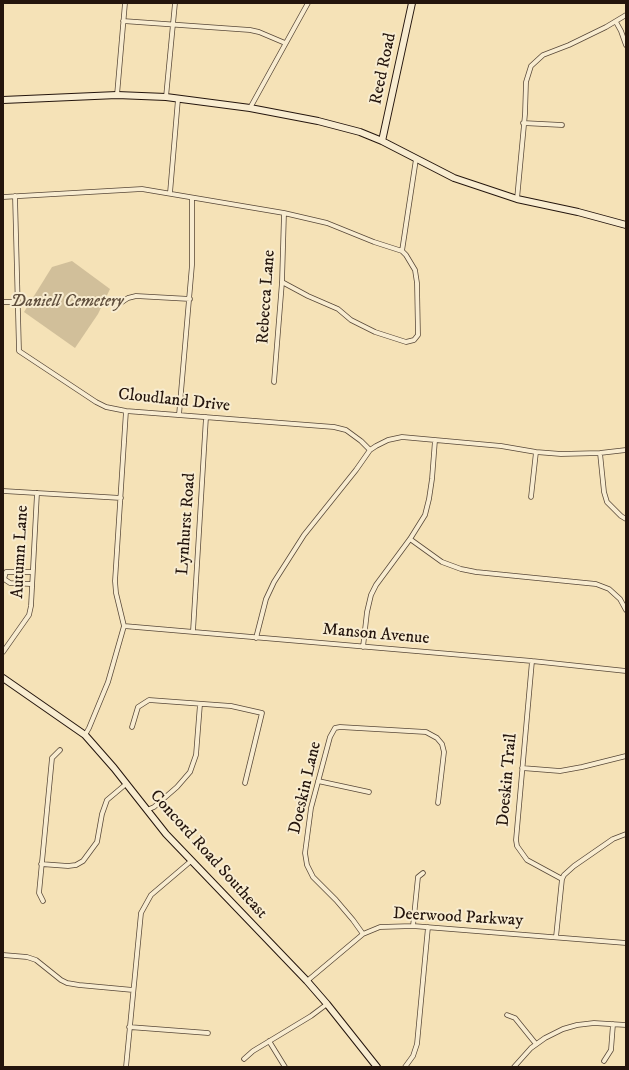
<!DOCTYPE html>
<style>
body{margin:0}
#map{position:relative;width:629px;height:1070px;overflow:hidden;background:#f5e2b7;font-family:"IM FELL DW Pica",serif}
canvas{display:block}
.frame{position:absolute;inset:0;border:4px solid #24150d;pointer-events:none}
</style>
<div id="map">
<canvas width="629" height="1070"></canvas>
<div class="frame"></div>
</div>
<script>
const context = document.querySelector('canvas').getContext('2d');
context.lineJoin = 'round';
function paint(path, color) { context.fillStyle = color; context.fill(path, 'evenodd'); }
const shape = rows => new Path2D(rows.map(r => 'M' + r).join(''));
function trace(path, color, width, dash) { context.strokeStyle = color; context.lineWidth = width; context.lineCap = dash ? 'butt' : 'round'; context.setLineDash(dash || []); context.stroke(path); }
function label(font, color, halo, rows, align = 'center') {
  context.font = font + ' "IM FELL DW Pica",serif'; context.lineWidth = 4; context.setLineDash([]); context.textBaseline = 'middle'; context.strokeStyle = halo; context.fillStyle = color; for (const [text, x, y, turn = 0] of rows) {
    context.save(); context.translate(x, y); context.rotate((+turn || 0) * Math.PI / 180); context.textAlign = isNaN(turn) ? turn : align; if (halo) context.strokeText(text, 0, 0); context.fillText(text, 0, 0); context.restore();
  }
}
paint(shape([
 [72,261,110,289,98,314,75,348,24,312,52,267]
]), '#d1bf9a');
const street = shape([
 [123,21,250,30,259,32,285,43],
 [616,22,621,31,626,45],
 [117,95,125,3],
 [166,97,175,3],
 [250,108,308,3],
 [523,123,562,125],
 [170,193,178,99],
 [15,196,19,351,96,402,106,407,126,411,334,427,346,430,361,441,370,450],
 [3,197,142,189,284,213,327,223,374,242,402,251,406,255,415,270,417,283,418,335,414,340,406,342,375,332,351,320,338,309,308,296,282,282],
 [517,199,525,114,526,82,531,66,543,55,569,45,606,27,626,15],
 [402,251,416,159],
 [3,302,17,302],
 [116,306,128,298,136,296,190,299],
 [274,382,282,282,284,213],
 [179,415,192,265,192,198],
 [600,453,604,492,607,502,621,516,626,519],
 [3,491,121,498],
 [531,497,536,452],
 [410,539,442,562,461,569,476,572,596,584,609,589,620,599,626,610],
 [31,584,10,583,4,579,6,572,32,572],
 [124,626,532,661,626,671],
 [193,631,206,417],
 [256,638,266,599,274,582,304,535,356,470,370,450,376,446,388,440,402,437,501,446,536,452,561,454,600,453,626,450],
 [363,647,367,612,371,595,376,585,410,539,425,515,429,499,432,479,435,440],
 [3,652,29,615,31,606,37,493],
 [532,661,516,840,517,846,527,860,562,879],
 [132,727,138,707,149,700,231,706,262,713,245,783],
 [85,735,89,728,108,682,124,626,116,593,115,581,126,411],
 [522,768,560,771,582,767,626,756],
 [318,781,369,792],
 [147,810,154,807,177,787,190,772,196,755,200,704],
 [41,864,68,866,76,865,83,861,97,842,102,814,107,800,126,784],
 [43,901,39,893,52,758,60,750],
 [413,926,418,877,423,873],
 [363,934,353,920,336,900,313,877,307,865,305,853,311,808,330,737,335,728,340,727,426,732,437,738,442,744,444,752,438,803],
 [556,937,562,879,564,875,574,866,613,839,626,834],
 [3,955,27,957,36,960,61,980,67,983,79,985,133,990],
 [307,981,363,934,380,927,413,926,626,943],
 [507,1015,515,1018,536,1044],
 [129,1027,208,1033],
 [269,1041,285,1067],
 [244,1059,253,1051,311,1016,327,1004],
 [604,1061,611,1050,613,1024],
 [126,1067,141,913,151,895,191,861],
 [405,1067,413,1056,417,1044,428,927],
 [514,1067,531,1048,545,1038,563,1029,577,1025,594,1023,626,1025]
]);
const secondary = shape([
 [3,100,117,95,166,97,250,108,318,121,360,132,382,141,454,178,517,199,578,212,626,225],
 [382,141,412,3],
 [3,678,85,735,114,768,166,834,307,981,327,1004,377,1067]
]);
trace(street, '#584838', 5.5);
trace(secondary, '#24150d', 8);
trace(street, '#f8ecd0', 4);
trace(secondary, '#f8ecd0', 6);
label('17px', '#24150d', '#f8ecd0', [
 ["Reed Road",384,69,-78],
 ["Rebecca Lane",267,297,-86],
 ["Cloudland Drive",174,401,6],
 ["Lynhurst Road",187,524,-86],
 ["Autumn Lane",21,552,-87],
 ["Manson Avenue",376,635,5],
 ["Doeskin Trail",508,780,-85],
 ["Doeskin Lane",306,788,-77],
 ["Concord Road Southeast",208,855,48],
 ["Deerwood Parkway",458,918,3]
]);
label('italic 17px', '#61503e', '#f8ecd0', [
 ["Daniell Cemetery",67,302]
]);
</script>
